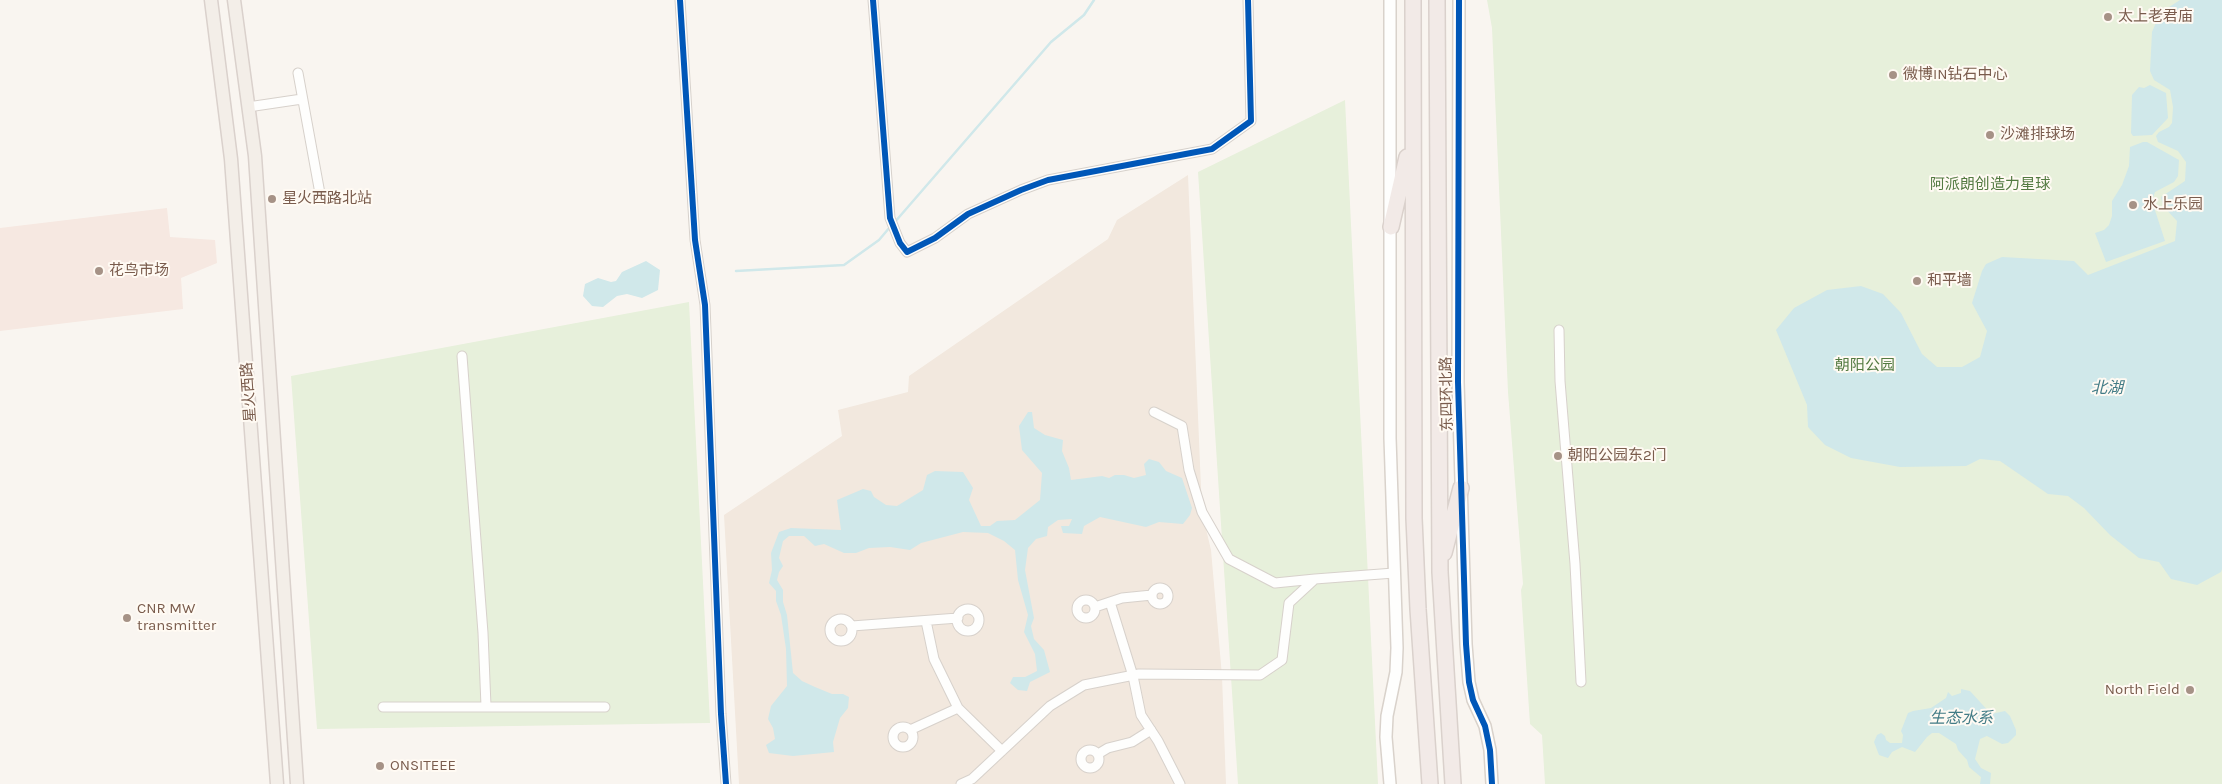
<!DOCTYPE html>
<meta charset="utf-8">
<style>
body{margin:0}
canvas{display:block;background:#f9f5f0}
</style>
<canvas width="2222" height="784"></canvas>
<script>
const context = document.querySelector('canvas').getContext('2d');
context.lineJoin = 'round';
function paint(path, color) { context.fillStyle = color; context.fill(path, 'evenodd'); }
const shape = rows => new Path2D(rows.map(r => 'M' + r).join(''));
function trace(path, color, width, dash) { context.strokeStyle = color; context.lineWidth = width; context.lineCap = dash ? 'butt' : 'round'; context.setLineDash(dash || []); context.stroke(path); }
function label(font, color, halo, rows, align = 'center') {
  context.font = font + ' Karla,"Noto Sans SC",sans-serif'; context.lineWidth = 4; context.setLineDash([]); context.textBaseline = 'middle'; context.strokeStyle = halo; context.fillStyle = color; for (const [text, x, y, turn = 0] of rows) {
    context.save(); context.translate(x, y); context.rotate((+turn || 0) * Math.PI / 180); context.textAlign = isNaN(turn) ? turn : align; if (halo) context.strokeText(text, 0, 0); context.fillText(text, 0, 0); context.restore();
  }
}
paint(shape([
 [1188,175,1202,512,1211,550,1222,676,1226,784,739,784,724,515,842,436,838,410,908,392,909,376,1108,239,1117,220]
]), '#f2e8de');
paint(shape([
 [167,208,170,237,215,240,217,263,181,278,183,309,0,331,0,228]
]), '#f6e8e1');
paint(shape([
 [1487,0,2222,0,2222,784,1545,784,1542,735,1530,724,1521,590,1523,584,1508,392,1492,28],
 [1345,100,1378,784,1238,784,1198,172],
 [689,302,710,723,317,729,291,376]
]), '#e7f0db');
paint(shape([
 [2180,0,2222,0,2222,569,2221,572,2197,585,2171,579,2159,562,2139,558,2110,535,2084,508,2068,496,2048,494,2000,461,1980,459,1966,466,1900,467,1851,458,1825,445,1808,427,1807,405,1776,330,1794,308,1827,290,1861,286,1883,294,1901,313,1922,354,1937,367,1962,367,1980,357,1987,331,1972,303,1982,271,1986,264,2002,257,2074,261,2088,275,2175,241,2177,221,2163,206,2161,197,2185,181,2186,162,2178,151,2158,142,2156,136,2159,132,2169,127,2172,123,2173,107,2170,90,2154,80,2150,71,2152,32,2160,13],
 [2150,85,2166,93,2168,118,2152,135,2133,136,2131,133,2132,95,2139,87,2144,88],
 [2143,142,2147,142,2179,160,2178,176,2174,182,2155,192,2152,201,2165,241,2106,262,2095,233,2104,230,2109,225,2112,216,2112,201,2122,185,2129,166,2130,147],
 [646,261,660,270,658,290,642,298,627,294,617,296,603,307,592,306,583,296,585,284,598,278,611,282,616,281,622,272],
 [1028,412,1032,412,1034,428,1045,435,1063,440,1062,451,1069,468,1071,480,1102,476,1109,478,1115,475,1124,475,1134,478,1146,475,1144,464,1149,459,1159,462,1166,471,1182,478,1192,508,1190,515,1183,524,1159,522,1146,527,1100,517,1084,526,1082,534,1063,533,1061,526,1069,526,1072,519,1058,520,1048,527,1047,536,1036,539,1028,548,1025,570,1034,618,1031,626,1034,639,1044,650,1050,672,1030,682,1027,691,1018,690,1010,683,1013,677,1025,677,1037,671,1035,654,1024,632,1028,615,1018,580,1015,550,1004,541,988,533,963,532,921,543,910,550,890,547,869,548,856,553,844,553,824,544,815,546,804,536,789,536,783,541,779,558,783,566,779,572,777,580,783,590,783,602,787,615,793,673,802,681,815,687,832,694,843,694,849,697,848,708,840,718,833,742,834,752,793,756,769,753,766,745,775,739,773,728,768,719,771,706,787,686,786,649,781,615,776,601,776,591,769,583,772,570,771,553,779,532,791,528,841,530,837,500,863,489,871,491,874,497,886,505,897,506,923,490,927,475,935,471,963,472,973,488,969,500,981,526,990,526,997,521,1015,520,1040,500,1042,473,1022,450,1019,426],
 [1961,689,1970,691,1991,714,2005,711,2010,716,2016,730,2016,735,2008,743,2002,744,1987,736,1980,739,1975,759,1981,768,1991,773,1990,784,1980,784,1981,777,1969,767,1967,760,1958,750,1956,744,1939,733,1932,733,1927,737,1915,752,1902,747,1892,752,1888,758,1879,755,1874,742,1877,735,1881,733,1885,736,1886,740,1890,743,1902,743,1903,735,1901,731,1908,713,1913,711,1931,708,1946,698,1948,692,1952,696,1961,693]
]), '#d0e8ea');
trace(shape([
 [894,223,1051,42,1084,15,1094,0],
 [736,271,844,265,879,240,890,227]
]), '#d0e8ea', 2.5);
const street = shape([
 [680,0,695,240,705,305,721,714,726,784],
 [873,0,890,218,900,243,907,252,935,238,968,214,1021,190,1048,180,1212,149,1251,121,1248,0],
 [298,73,321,199],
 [248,107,302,99],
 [1559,330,1560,381,1575,564,1581,682],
 [462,356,483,633,486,706],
 [1154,412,1182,426,1189,470,1202,512,1229,559,1275,583,1315,579],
 '1152 596a8 8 0 1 1 16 0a8 8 0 1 1-16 0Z',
 '1077 609a9 9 0 1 1 18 0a9 9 0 1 1-18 0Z',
 [1110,602,1133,676,1141,715,1158,741,1180,784],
 [1095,607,1122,598,1152,595],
 '957 620a11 11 0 1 1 22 0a11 11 0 1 1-22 0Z',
 '830 630a11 11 0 1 1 22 0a11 11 0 1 1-22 0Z',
 [926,621,934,659,958,708,1002,751],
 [852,626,958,618],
 [383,707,605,707],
 '893 737a10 10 0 1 1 20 0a10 10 0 1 1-20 0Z',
 [910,730,958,708],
 '1081 759a9 9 0 1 1 18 0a9 9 0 1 1-18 0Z',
 [1098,754,1108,748,1132,742,1151,730],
 [961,784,972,779,1050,706,1084,685,1139,674,1260,675,1282,660,1289,603,1315,579,1394,573]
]);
const secondary = shape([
 [1459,0,1458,382,1466,644,1469,682,1473,700,1485,726,1490,750,1492,784],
 [1390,784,1386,737,1387,716,1396,672,1397,648,1390,438,1390,0]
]);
const primary = shape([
 [211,0,231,159,277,784],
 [234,0,255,156,297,784]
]);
const highway = shape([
 [1413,0,1414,518,1418,609,1430,784],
 [1437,0,1440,572,1453,784],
 [1391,227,1407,157],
 [1444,553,1461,488]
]);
trace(street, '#d7d1cb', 11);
trace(secondary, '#d9d2cb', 14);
trace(primary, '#dad1cc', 15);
trace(highway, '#dad1cc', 18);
trace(street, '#fefefd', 9);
trace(secondary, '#fefefd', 11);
trace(primary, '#f3eee8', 12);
trace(highway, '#f2eae7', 15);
trace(shape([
 [680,0,695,240,705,305,721,714,726,784],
 [873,0,890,218,900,243,907,252,935,238,968,214,1021,190,1048,180,1212,149,1251,121,1248,0],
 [1459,0,1458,382,1466,644,1469,682,1473,700,1485,726,1490,750,1492,784]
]), '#0057b8', 6);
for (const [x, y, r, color] of [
 [2108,17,5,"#a69286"],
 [1893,75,5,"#a69286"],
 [1990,135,5,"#a69286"],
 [272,199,5,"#a69286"],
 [2133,205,5,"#a69286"],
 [99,271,5,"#a69286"],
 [1917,281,5,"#a69286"],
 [1558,456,5,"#a69286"],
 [127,618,5,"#a69286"],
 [2190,690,5,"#a69286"],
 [380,766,5,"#a69286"]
]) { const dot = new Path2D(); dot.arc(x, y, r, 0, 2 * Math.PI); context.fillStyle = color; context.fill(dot); trace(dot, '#fffaf3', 2); }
label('15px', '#7a5c4d', '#fffaf3', [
 ["太上老君庙",2118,17],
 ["微博IN钻石中心",1903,75],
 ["沙滩排球场",2000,135],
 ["星火西路北站",282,199],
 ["水上乐园",2143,205],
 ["花鸟市场",109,271],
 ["和平墙",1927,281],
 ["朝阳公园东2门",1568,456],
 ["CNR MW",137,609],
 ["transmitter",137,626],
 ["North Field",2180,690,"right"],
 ["ONSITEEE",390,766]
], 'left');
label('15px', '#537a41', '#fffaf3', [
 ["阿派朗创造力星球",1990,185],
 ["朝阳公园",1865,366]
]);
label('15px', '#7a5c4d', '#fffaf3', [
 ["星火西路",249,392,-94],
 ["东四环北路",1447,394,-91]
]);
label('italic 16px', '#437c86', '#fffaf3', [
 ["北湖",2107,388],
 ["生态水系",1961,718]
]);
</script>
